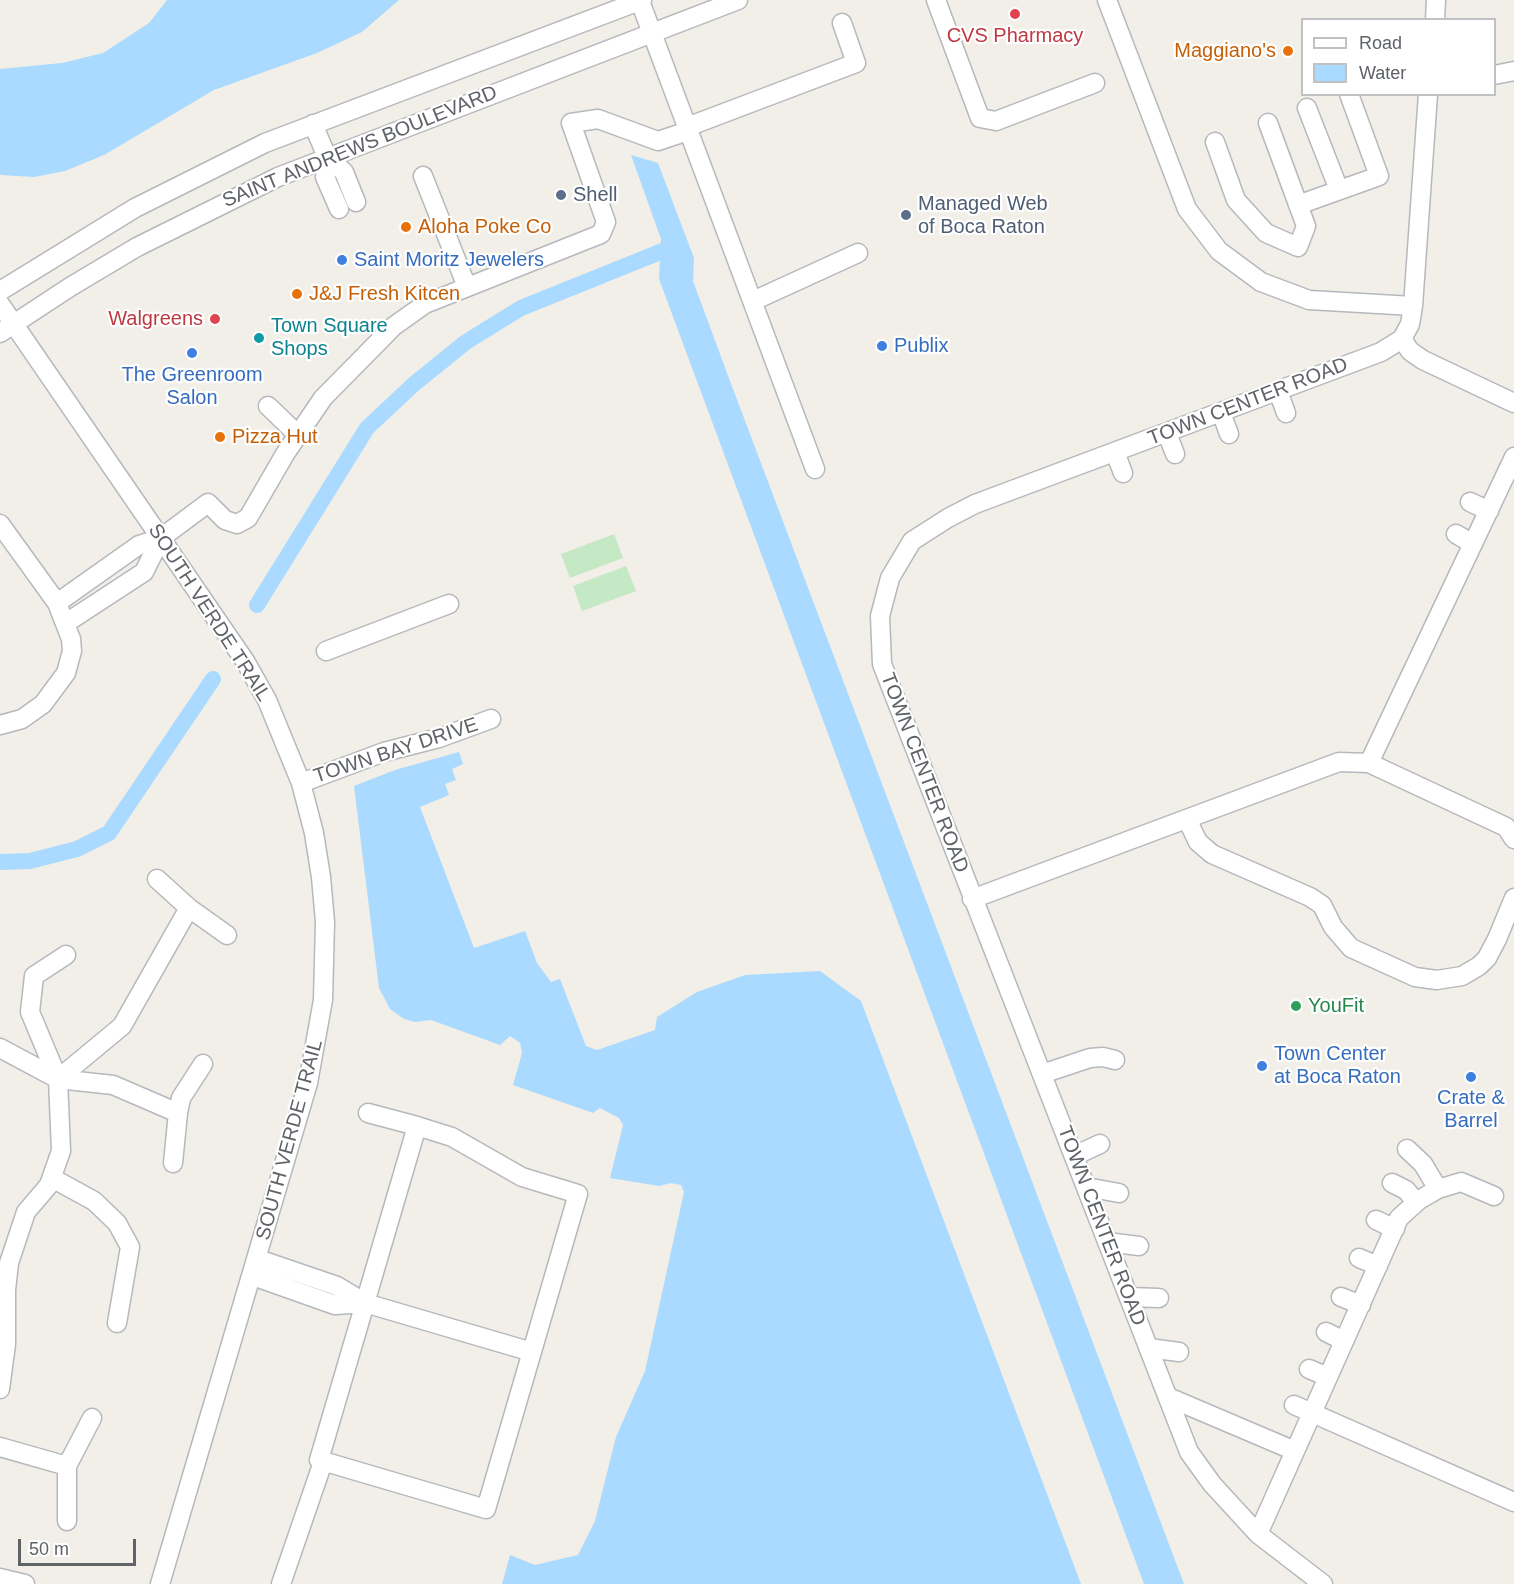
<!DOCTYPE html>
<style>
body{margin:0}
#map{position:relative;width:1514px;height:1584px;overflow:hidden;background:#f1efe8;font-family:Arial,sans-serif}
canvas{display:block}
.legend{position:absolute;left:1301px;top:18px;width:195px;height:78px;box-sizing:border-box;background:#fff;border:2px solid #bfc1c3;margin:0;padding:8px 10px;list-style:none;font-size:18px;color:#5f6368}
.legend li{display:flex;align-items:center;gap:12px;height:30px}
.legend b{width:30px;border:2px solid #bfc1c3}
.scale{position:absolute;left:18px;top:1539px;width:118px;height:27px;box-sizing:border-box;border:3px solid #5f6368;border-top:0;padding-left:8px;font-size:18px;line-height:21px;white-space:nowrap;color:#5f6368;-webkit-text-stroke:4px #fff;paint-order:stroke}
</style>
<div id="map">
<canvas width="1514" height="1584"></canvas>
<ul class="legend">
<li><b style="height:8px;background:#fff"></b>Road</li>
<li><b style="height:16px;background:#aadaff"></b>Water</li>
</ul>
<div class="scale">50 m</div>
</div>
<script>
const context = document.querySelector('canvas').getContext('2d');
context.lineJoin = 'round';
function paint(path, color) { context.fillStyle = color; context.fill(path, 'evenodd'); }
const shape = rows => new Path2D(rows.map(r => 'M' + r).join(''));
function trace(path, color, width, dash) { context.strokeStyle = color; context.lineWidth = width; context.lineCap = dash ? 'butt' : 'round'; context.setLineDash(dash || []); context.stroke(path); }
function label(font, color, halo, rows, align = 'center') {
  context.font = font + ' Arial,sans-serif'; context.lineWidth = 4.5; context.setLineDash([]); context.textBaseline = 'middle'; context.strokeStyle = halo; context.fillStyle = color; for (const [text, x, y, turn = 0] of rows) {
    context.save(); context.translate(x, y); context.rotate((+turn || 0) * Math.PI / 180); context.textAlign = isNaN(turn) ? turn : align; if (halo) context.strokeText(text, 0, 0); context.fillText(text, 0, 0); context.restore();
  }
}
paint(shape([
 [614,534,623,558,570,578,561,554],
 [626,566,636,591,582,611,573,586]
]), '#c5e8c5');
paint(shape([
 [167,0,399,0,362,32,317,53,214,90,104,155,65,171,34,177,0,175,0,69,62,63,103,53,149,23],
 [631,155,658,163,694,258,693,281,730,381,1184,1584,1144,1584,659,279,661,239],
 [459,752,463,764,452,769,456,780,445,784,449,795,420,807,474,948,525,931,537,963,551,982,560,979,586,1046,597,1050,655,1030,657,1017,697,992,745,975,820,971,861,1001,1081,1584,502,1584,510,1555,535,1565,578,1555,595,1521,616,1437,645,1371,684,1192,681,1185,671,1183,659,1186,610,1178,623,1125,619,1118,600,1108,593,1113,513,1085,522,1053,520,1043,510,1036,500,1045,431,1020,415,1022,404,1019,390,1009,379,988,354,786,395,770]
]), '#aadaff');
trace(shape([
 [257,605,367,428,414,384,466,342,521,308,675,246],
 [0,862,30,861,77,849,109,833,213,679]
]), '#aadaff', 16);
const minor = shape([
 [936,0,980,118,996,121,1095,83],
 [1107,0,1187,209,1219,251,1261,282,1309,300,1413,306],
 [640,1,815,469],
 [1435,20,1436,0],
 [1494,75,1514,71],
 [1307,108,1339,190],
 [313,124,327,157,344,172,356,202],
 [687,127,856,63,842,23],
 [1215,142,1236,200,1266,233,1298,247,1306,226,1268,123],
 [327,157,325,177,339,209],
 [423,176,467,287],
 [1298,205,1379,176,1349,94],
 [0,291,135,208,265,143,642,0],
 [753,301,858,253],
 [0,304,245,661,267,700,301,783,314,833,321,877,325,922,323,1000,308,1083,160,1584],
 [0,333,70,287,137,247,278,177,738,0],
 [1402,339,1410,351,1423,360,1514,403],
 [1278,391,1286,413],
 [268,406,298,435],
 [1221,412,1229,434],
 [1167,433,1175,454],
 [1115,452,1123,473],
 [1514,457,1369,763,1506,827,1514,839],
 [1470,502,1489,511],
 [0,524,57,603,71,639,72,651,66,673,43,704,22,719,0,725],
 [1456,534,1473,544],
 [57,603,139,545,161,538,208,503,225,520,237,524,248,518,285,454,323,398,394,326,425,304,601,234,606,222,571,123,598,119,658,141,688,131],
 [66,623,144,572,161,538],
 [326,651,449,604],
 [301,783,384,752,439,738,491,719],
 [1187,819,1198,842,1212,854,1310,897,1322,905,1333,927,1351,948,1415,977,1437,980,1462,976,1479,966,1487,958,1497,939,1514,898],
 [157,879,189,908,227,935],
 [972,899,1339,762,1369,763],
 [189,908,122,1026,58,1079,113,1085,178,1113,181,1098,203,1064],
 [0,1048,58,1079,30,1012,34,976,66,955],
 [1042,1074,1090,1058,1103,1057,1115,1060],
 [368,1113,417,1126,452,1137,522,1177,578,1194,486,1509,319,1460,417,1126],
 [1407,1149,1423,1164,1438,1189],
 [1074,1156,1100,1144],
 [173,1163,178,1113],
 [52,1178,94,1201,117,1223,130,1247,117,1323],
 [1392,1183,1406,1190,1416,1202],
 [1086,1187,1119,1193],
 [1376,1220,1395,1229],
 [1107,1242,1139,1246],
 [1359,1258,1378,1266],
 [258,1259,337,1286,365,1303,532,1352],
 [253,1276,335,1305,365,1303],
 [1129,1297,1159,1298],
 [1341,1297,1361,1305],
 [1326,1332,1344,1341],
 [1149,1348,1179,1352],
 [1309,1369,1328,1377],
 [0,1389,6,1344,6,1290,9,1263,26,1212,49,1185,61,1151,58,1079],
 [1168,1397,1295,1451],
 [1294,1405,1514,1502],
 [0,1447,67,1466,67,1521],
 [67,1466,92,1418],
 [1258,1534,1399,1218,1419,1200,1438,1189,1461,1182,1494,1196],
 [0,1578,25,1584],
 [281,1584,323,1462],
 [1323,1584,1258,1534,1212,1484,1189,1452,882,664,880,616,890,578,912,541,948,518,975,504,1381,352,1402,339,1410,324,1413,306,1428,94]
]);
trace(minor, '#b5b8bc', 21);
trace(minor, '#fff', 18);
for (const [x, y, r, color] of [
 [1015,14,6,"#e0444e"],
 [1288,51,6,"#e8710a"],
 [561,195,6,"#5c6f8a"],
 [906,215,6,"#5c6f8a"],
 [406,227,6,"#e8710a"],
 [342,260,6,"#3f7fe0"],
 [297,294,6,"#e8710a"],
 [215,319,6,"#e0444e"],
 [259,338,6,"#0f9aa8"],
 [882,346,6,"#3f7fe0"],
 [192,353,6,"#3f7fe0"],
 [220,437,6,"#e8710a"],
 [1296,1006,6,"#2e9e5b"],
 [1262,1066,6,"#3f7fe0"],
 [1471,1077,6,"#3f7fe0"]
]) { const dot = new Path2D(); dot.arc(x, y, r, 0, 2 * Math.PI); context.fillStyle = color; context.fill(dot); trace(dot, '#fff', 2); }
label('20px', '#be3a42', '#fff', [
 ["CVS Pharmacy",1015,36],
 ["Walgreens",203,319,"right"]
]);
label('20px', '#c56008', '#fff', [
 ["Maggiano's",1276,51,"right"],
 ["Aloha Poke Co",418,227],
 ["J&J Fresh Kitcen",309,294],
 ["Pizza Hut",232,437]
], 'left');
label('20px', '#5f6368', '#fff', [
 ["SAINT ANDREWS BOULEVARD",360,147,-22],
 ["TOWN CENTER ROAD",1248,402,-21],
 ["SOUTH VERDE TRAIL",209,613,57],
 ["TOWN BAY DRIVE",396,751,-18],
 ["TOWN CENTER ROAD",924,773,69],
 ["SOUTH VERDE TRAIL",290,1140,-75],
 ["TOWN CENTER ROAD",1101,1226,69]
]);
label('20px', '#4e5e75', '#fff', [
 ["Shell",573,195],
 ["Managed Web",918,204],
 ["of Boca Raton",918,227]
], 'left');
label('20px', '#366cbe', '#fff', [
 ["Saint Moritz Jewelers",354,260],
 ["Publix",894,346],
 ["The Greenroom",192,375,"center"],
 ["Salon",192,398,"center"],
 ["Town Center",1274,1054],
 ["at Boca Raton",1274,1077],
 ["Crate &",1471,1098,"center"],
 ["Barrel",1471,1121,"center"]
], 'left');
label('20px', '#0d838f', '#fff', [
 ["Town Square",271,326],
 ["Shops",271,349]
], 'left');
label('20px', '#27864d', '#fff', [
 ["YouFit",1308,1006]
], 'left');
</script>
